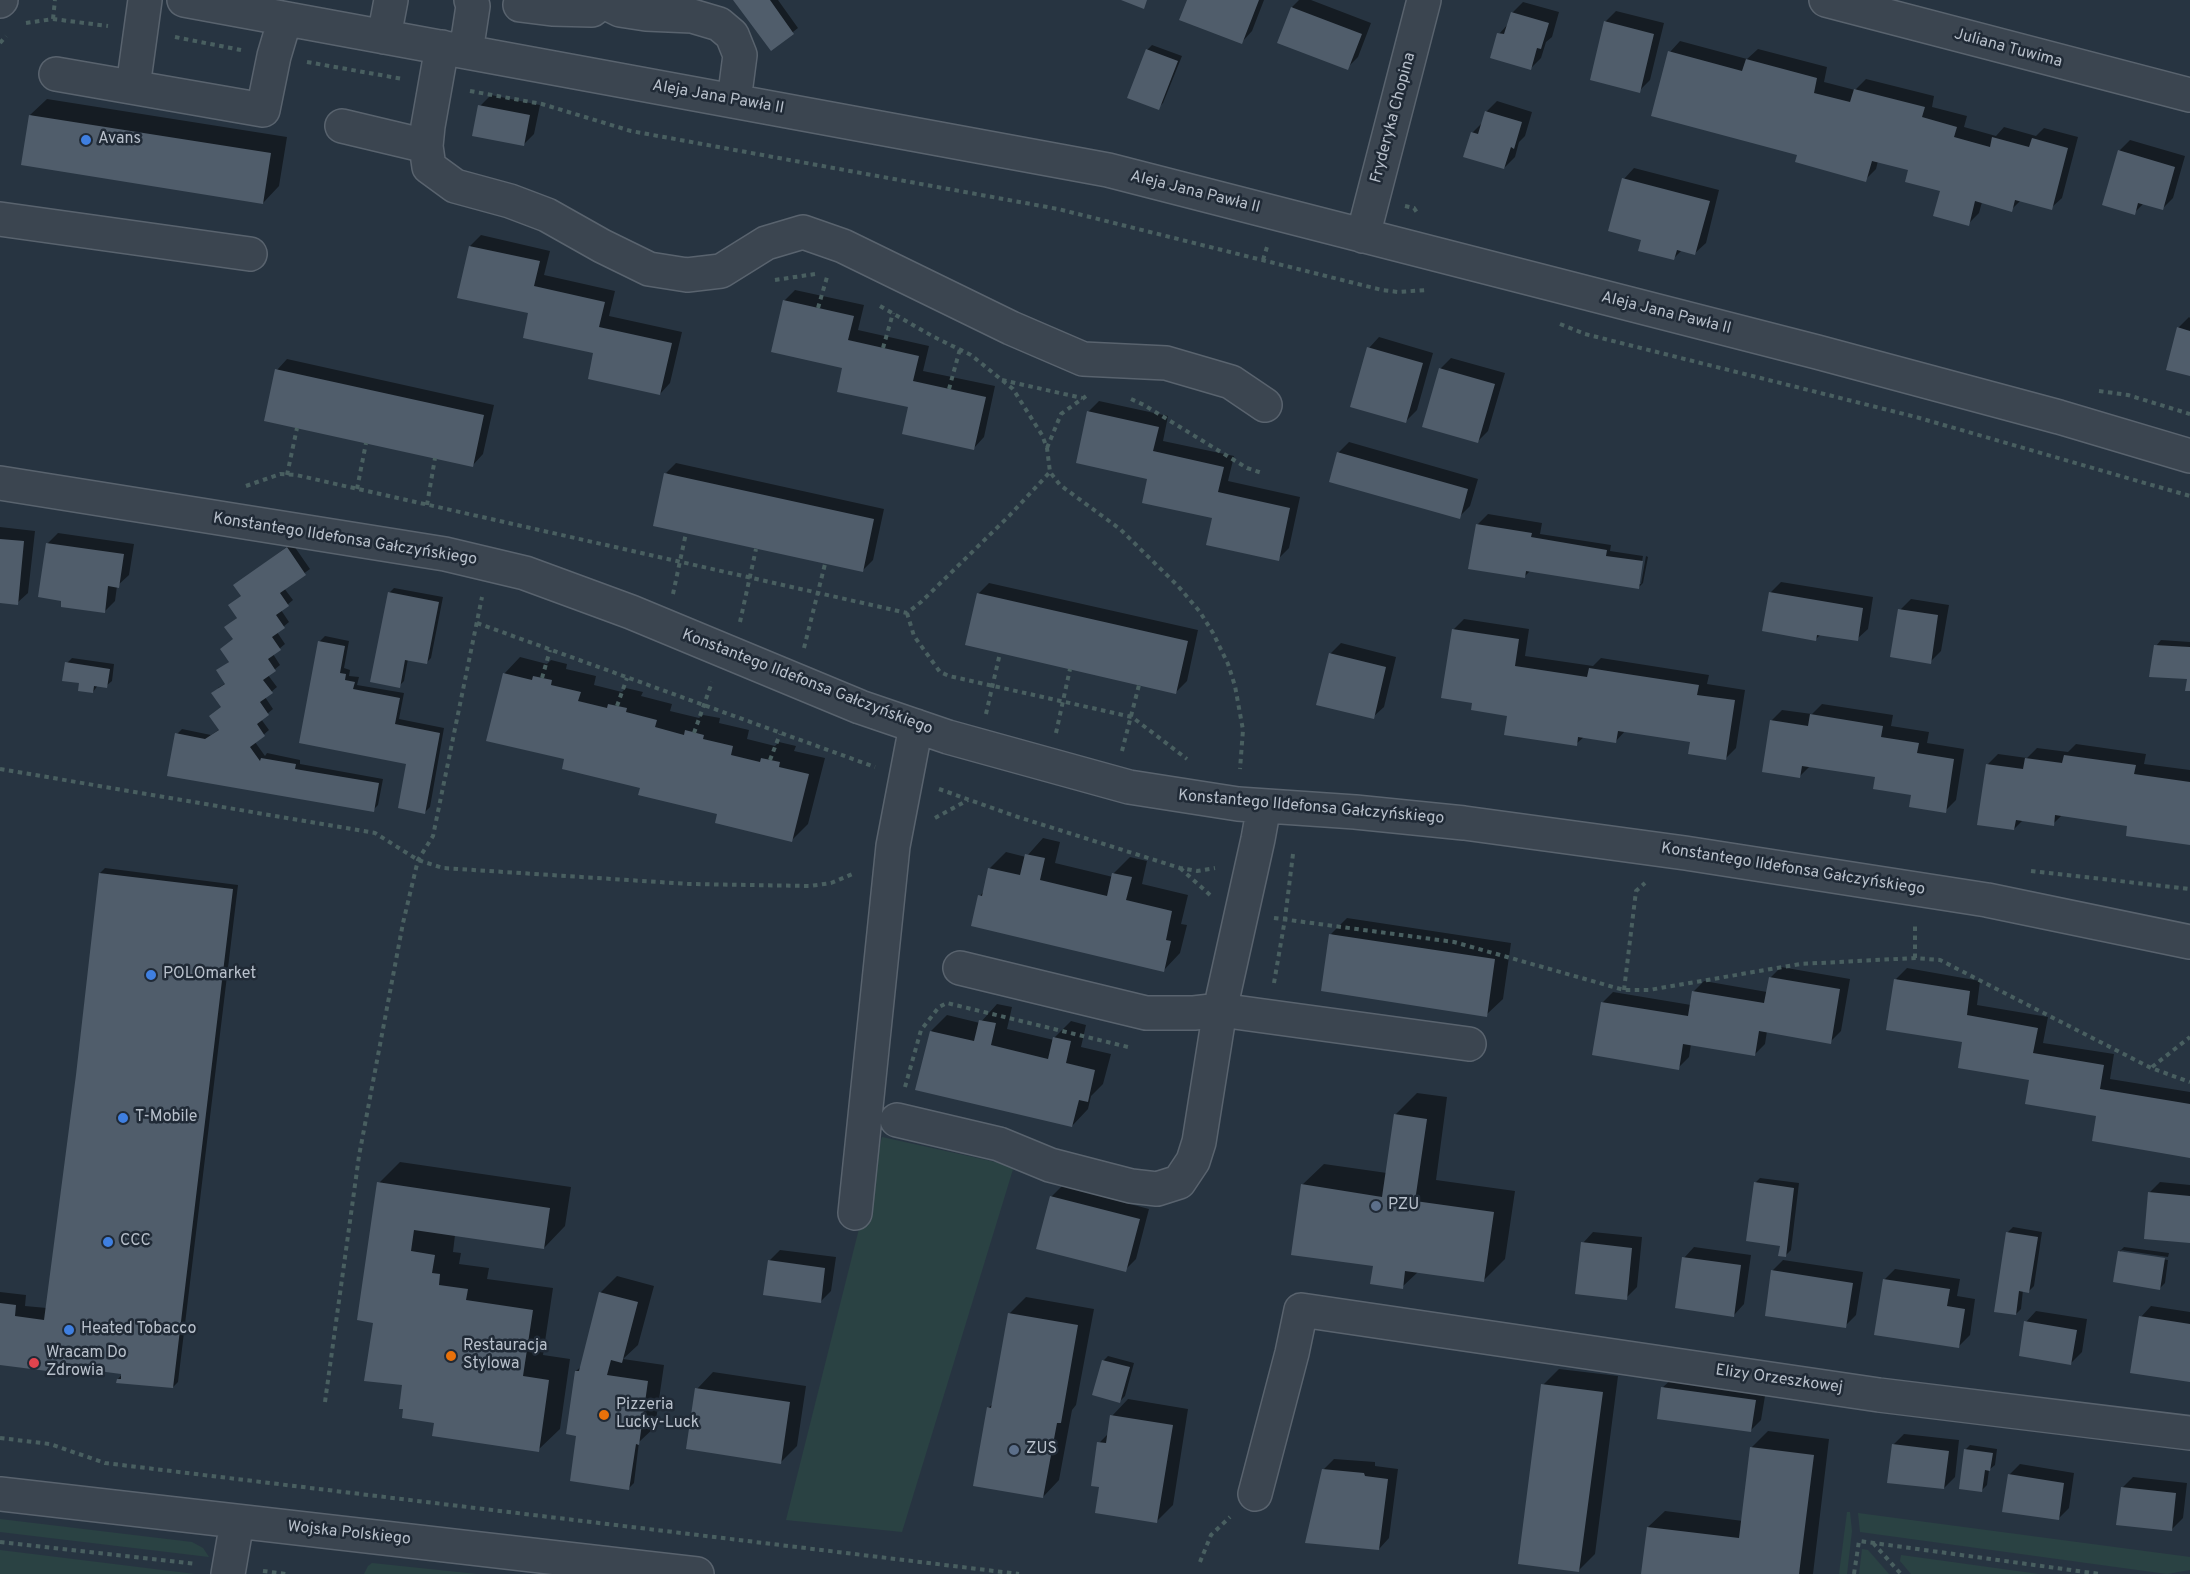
<!DOCTYPE html>
<meta charset="utf-8">
<style>
body{margin:0}
canvas{display:block;background:#273441}
</style>
<canvas width="2190" height="1574"></canvas>
<script>
const context = document.querySelector('canvas').getContext('2d');
context.lineJoin = 'round';
function paint(path, color) { context.fillStyle = color; context.fill(path, 'evenodd'); }
const shape = rows => new Path2D(rows.map(r => 'M' + r).join(''));
function trace(path, color, width, dash) { context.strokeStyle = color; context.lineWidth = width; context.lineCap = dash ? 'butt' : 'round'; context.setLineDash(dash || []); context.stroke(path); }
function label(font, color, halo, rows, align = 'center') {
  context.font = font + ' Overpass,sans-serif'; context.lineWidth = 5; context.setLineDash([]); context.textBaseline = 'middle'; context.strokeStyle = halo; context.fillStyle = color; for (const [text, x, y, turn = 0] of rows) {
    context.save(); context.translate(x, y); context.rotate((+turn || 0) * Math.PI / 180); context.textAlign = isNaN(turn) ? turn : align; if (halo) context.strokeText(text, 0, 0); context.fillText(text, 0, 0); context.restore();
  }
}
paint(shape([
 [882,1137,1014,1166,902,1532,786,1520],
 [1847,1512,1850,1512,1852,1531,1847,1574,1839,1574],
 [1858,1513,2190,1557,2190,1570,2167,1574,1860,1532],
 [0,1519,192,1542,203,1548,209,1557,0,1532],
 [1862,1549,1868,1550,1889,1574,1859,1574],
 [0,1550,195,1574,0,1574],
 [1901,1555,2039,1574,1911,1574,1900,1561],
 [372,1563,477,1574,364,1574,368,1566]
]), '#2a4243');
paint(shape([
 [735,0,778,0,798,28,771,49],
 [1189,0,1264,0,1252,31,1242,42],
 [1299,0,1311,0,1371,23,1358,57,1347,68,1292,7],
 [1523,2,1559,12,1552,37,1546,42,1541,58,1530,69,1499,34,1509,23,1512,13],
 [1616,11,1664,23,1650,80,1639,91,1605,22],
 [1680,41,1747,59,1758,49,1827,67,1824,82,1855,90,1866,79,1934,96,1932,107,1967,116,1964,127,1996,136,2004,127,2036,136,2044,128,2078,137,2062,198,2051,208,2021,200,2011,210,1982,202,1979,213,1968,224,1942,190,1910,169,1878,161,1876,169,1865,180,1798,154,1670,52],
 [1152,45,1182,56,1163,103,1158,108,1147,50],
 [491,95,540,105,534,134,523,145,480,106],
 [47,99,287,137,279,186,263,203,30,115],
 [1497,101,1532,112,1525,136,1519,142,1515,157,1504,168,1472,133,1483,122,1486,112],
 [2130,140,2185,156,2173,198,2162,209,2144,203,2134,213,2119,151],
 [1634,168,1719,190,1706,243,1695,253,1682,250,1673,259,1643,239,1624,179],
 [481,235,550,251,544,275,615,291,609,316,682,332,670,383,660,394,530,312,470,246],
 [795,290,864,305,858,330,929,346,923,371,995,386,984,437,974,448,844,366,784,301],
 [2189,317,2190,318,2190,374,2178,328],
 [1379,337,1433,353,1417,410,1406,421,1369,348],
 [1451,358,1505,373,1488,431,1477,442,1440,369],
 [287,359,494,405,483,454,473,465,277,370],
 [1099,401,1168,416,1163,441,1234,456,1228,481,1300,497,1289,548,1278,559,1149,478,1088,412],
 [1349,442,1478,479,1470,506,1459,517,1338,453],
 [676,463,884,509,873,560,862,571,666,473],
 [1488,514,1542,523,1540,534,1611,545,1610,551,1643,556,1638,584,1641,584,1646,556,1648,557,1643,583,1638,588,1531,570,1524,577,1477,525],
 [0,527,35,531,28,593,17,603,0,601],
 [58,533,134,544,129,575,117,586,115,601,104,612,47,544],
 [292,543,310,569,284,588,293,600,281,610,289,622,277,632,285,644,273,654,280,665,268,675,277,687,265,697,273,709,261,719,269,730,255,742,265,756,267,753,300,760,300,764,383,779,378,805,373,810,177,734,182,729,211,735,220,729,223,706,218,688,226,683,218,671,230,661,234,639,226,627,238,617,242,595,235,585],
 [1781,582,1873,597,1868,629,1857,639,1821,634,1816,639,1770,593],
 [989,583,1198,630,1187,681,1176,692,978,594],
 [394,588,443,597,431,658,426,663,408,659,404,681,399,686,389,593],
 [1911,599,1949,605,1941,651,1930,662,1900,610],
 [1464,619,1529,629,1525,656,1593,666,1601,658,1709,675,1707,684,1745,690,1736,748,1725,759,1692,740,1626,730,1616,741,1584,737,1576,744,1474,702,1453,630],
 [325,636,349,641,344,668,350,670,349,676,359,677,357,685,404,693,399,719,444,728,430,807,425,812,408,762,301,741,320,641],
 [2161,640,2190,642,2190,690,2188,677,2156,646],
 [1341,643,1396,657,1384,707,1373,717,1330,654],
 [520,657,547,664,551,660,567,664,566,669,596,676,594,685,622,692,626,688,643,692,641,696,672,704,670,711,699,718,703,715,720,718,719,723,749,730,747,739,775,746,779,742,796,746,794,751,825,758,808,824,792,840,566,758,504,674],
 [72,658,114,664,112,681,106,686,98,685,93,692,81,682,67,663],
 [1822,704,1893,715,1891,726,1929,732,1927,743,1964,749,1956,800,1945,811,1877,775,1811,765,1800,776,1771,721,1782,710,1812,714],
 [2076,744,2146,754,2144,764,2190,770,2190,844,2129,824,2062,815,2053,824,2023,820,2014,829,1987,765,1998,754,2027,758,2037,748,2068,752],
 [1043,838,1060,842,1055,863,1113,877,1114,873,1130,857,1147,861,1142,884,1188,895,1181,924,1187,925,1180,953,1164,970,980,896,984,891,990,868,1006,852,1026,857],
 [105,868,238,885,178,1382,173,1387,118,1379,123,1373,93,1365,71,1362,62,1371,0,1364,0,1292,26,1295,25,1306,47,1308,78,1075,100,873],
 [1347,918,1511,943,1503,999,1486,1015,1331,934],
 [1781,967,1850,979,1841,1031,1830,1042,1767,1031,1765,1044,1754,1055,1691,1044,1689,1057,1678,1068,1602,1003,1613,992,1691,1005,1693,992,1704,981,1767,992,1770,978],
 [1907,968,1980,981,1977,1005,2048,1017,2043,1043,2114,1054,2110,1079,2190,1092,2190,1157,2097,1115,2031,1078,1896,979],
 [997,1004,1012,1007,1007,1029,1054,1040,1055,1037,1071,1021,1086,1025,1081,1047,1111,1054,1103,1084,1091,1096,1088,1109,1072,1126,931,1031,947,1015,980,1023],
 [1417,1093,1447,1097,1436,1180,1515,1191,1505,1259,1483,1281,1418,1272,1402,1287,1374,1265,1302,1185,1324,1164,1387,1173,1395,1115],
 [400,1162,571,1187,565,1226,544,1248,455,1235,453,1252,461,1253,459,1264,489,1268,487,1279,553,1288,543,1355,570,1359,560,1429,538,1450,435,1421,404,1384,375,1321,379,1183],
 [1760,1178,1799,1183,1791,1250,1786,1255,1755,1183],
 [2160,1182,2190,1185,2190,1242,2149,1193],
 [1062,1186,1149,1209,1136,1259,1125,1270,1051,1197],
 [2013,1227,2042,1232,2034,1286,2029,1291,2023,1290,2021,1309,2016,1314,2008,1232],
 [1593,1232,1642,1237,1637,1287,1626,1298,1583,1243],
 [1694,1247,1751,1255,1744,1304,1734,1315,1684,1258],
 [2124,1247,2169,1253,2168,1257,2121,1250,2121,1253,2168,1260,2165,1283,2160,1288,2119,1252],
 [780,1250,836,1257,831,1291,820,1302,769,1261],
 [1783,1260,1863,1272,1856,1315,1845,1326,1772,1271],
 [1895,1269,1960,1279,1957,1296,1975,1299,1970,1335,1959,1346,1884,1280],
 [617,1276,654,1286,638,1345,623,1359,664,1365,655,1427,639,1442,634,1483,629,1488,578,1436,576,1371,583,1365,601,1292],
 [1026,1297,1094,1309,1076,1405,1072,1410,1059,1480,1043,1497,988,1408,994,1403,1010,1313],
 [2151,1306,2190,1312,2190,1381,2141,1317],
 [2036,1311,2087,1319,2082,1352,2071,1363,2026,1322],
 [1108,1356,1134,1363,1125,1396,1120,1401,1103,1361],
 [1559,1369,1618,1376,1595,1554,1578,1571,1543,1385],
 [713,1372,806,1386,797,1446,781,1462,697,1389],
 [1674,1377,1766,1390,1761,1420,1750,1431,1663,1387],
 [1128,1399,1188,1409,1173,1505,1157,1521,1100,1486,1099,1443,1109,1433,1112,1416],
 [1768,1431,1829,1439,1813,1574,1643,1574,1648,1527,1665,1511,1743,1521,1752,1447],
 [1904,1434,1959,1440,1955,1477,1944,1488,1893,1445],
 [1970,1445,1997,1449,1995,1465,1989,1470,1987,1485,1982,1490,1965,1450],
 [1334,1459,1375,1462,1375,1466,1398,1469,1389,1538,1379,1549,1323,1470],
 [2020,1464,2074,1473,2069,1508,2058,1519,2009,1475],
 [2133,1477,2187,1483,2183,1518,2172,1529,2122,1488]
]), '#0007');
paint(shape([
 [733,0,770,0,794,34,771,51],
 [1121,0,1147,0,1144,9],
 [1187,0,1259,0,1242,44,1179,20],
 [1291,7,1362,34,1348,70,1277,43],
 [1511,12,1549,23,1541,49,1537,48,1531,70,1490,58,1497,33,1504,34],
 [1604,21,1654,34,1640,93,1590,80],
 [1146,49,1178,61,1159,110,1127,98],
 [1668,51,1742,71,1746,59,1817,78,1814,93,1850,102,1854,89,1925,107,1922,117,1957,127,1954,137,1990,147,1992,137,2029,147,2032,138,2068,148,2052,210,2015,200,2012,212,1975,201,1969,226,1933,216,1940,191,1905,182,1908,170,1872,161,1866,182,1795,162,1797,155,1651,116],
 [478,105,530,115,524,146,472,136],
 [1485,111,1522,122,1514,149,1511,147,1504,169,1463,157,1471,132,1478,134],
 [29,115,271,153,263,204,21,165],
 [2118,150,2175,167,2163,210,2138,203,2135,215,2102,205],
 [1622,178,1710,201,1695,255,1677,250,1674,260,1638,251,1641,240,1608,231],
 [469,246,540,261,534,286,605,302,599,327,672,343,660,395,588,379,593,353,523,338,528,313,457,298],
 [783,300,854,316,848,340,919,356,913,381,986,397,974,450,902,434,908,407,837,392,842,368,771,352],
 [2177,327,2190,331,2190,376,2166,370],
 [1367,347,1423,363,1406,423,1350,407],
 [1439,368,1495,384,1478,443,1422,427],
 [275,369,484,415,473,467,264,421],
 [1087,411,1159,427,1153,451,1224,467,1218,492,1290,508,1279,561,1206,545,1212,518,1142,503,1147,479,1076,463],
 [1337,452,1468,489,1460,519,1329,482],
 [664,473,874,519,863,572,653,526],
 [1476,524,1532,533,1531,537,1607,550,1606,556,1643,561,1639,589,1526,571,1525,578,1468,569],
 [0,539,24,541,18,605,0,603],
 [46,543,124,554,119,588,108,586,105,613,61,607,61,601,38,597],
 [287,547,306,575,280,593,289,606,276,615,285,628,272,637,281,650,268,659,276,671,263,680,273,693,260,702,269,715,257,724,265,736,250,747,260,761,261,758,296,764,295,769,379,783,374,812,167,776,175,733,205,739,219,730,209,716,221,707,211,693,225,684,216,670,229,662,220,649,233,639,224,627,237,618,228,605,241,596,233,585],
 [388,592,439,602,427,664,405,660,400,688,370,682],
 [1769,592,1863,608,1858,641,1817,635,1816,641,1762,631],
 [977,593,1188,641,1176,694,965,645],
 [1898,609,1938,615,1931,664,1890,657],
 [1452,629,1519,639,1515,666,1587,677,1589,668,1627,674,1699,685,1697,695,1735,700,1726,760,1688,754,1690,742,1618,731,1616,743,1578,737,1577,746,1504,735,1507,716,1471,710,1472,703,1441,698],
 [318,641,345,646,340,673,346,674,345,680,355,682,353,689,400,698,395,724,440,733,425,814,398,808,406,764,299,743],
 [2154,645,2190,647,2190,691,2185,691,2187,679,2149,677],
 [1329,653,1386,667,1374,719,1316,705],
 [65,662,110,669,107,688,94,686,93,693,78,691,79,683,62,681],
 [503,673,532,680,533,676,552,680,551,685,581,692,578,701,607,708,608,704,627,708,626,712,657,720,655,727,684,735,685,730,704,735,703,739,733,746,731,755,760,762,761,758,780,762,779,767,809,774,792,842,715,823,717,814,638,795,640,788,562,769,564,759,486,741],
 [1810,714,1883,726,1881,737,1919,743,1917,753,1954,759,1946,813,1909,807,1911,795,1873,789,1875,777,1802,766,1800,778,1762,772,1770,720,1808,726],
 [2064,755,2136,765,2134,774,2190,782,2190,845,2126,836,2127,826,2055,815,2054,826,2016,820,2014,830,1977,825,1986,764,2023,769,2025,758,2062,763],
 [1025,854,1045,858,1040,880,1107,896,1112,873,1132,877,1126,900,1172,911,1166,940,1171,941,1164,972,971,926,978,895,982,896,988,868,1020,875],
 [99,873,233,889,173,1388,116,1383,117,1379,121,1379,121,1374,91,1370,91,1366,64,1363,63,1373,0,1365,0,1303,16,1305,15,1316,44,1320,76,1075],
 [1329,934,1495,959,1487,1017,1321,991],
 [1769,977,1840,989,1831,1044,1759,1031,1755,1056,1683,1044,1679,1070,1592,1055,1601,1002,1688,1016,1692,991,1764,1003],
 [1894,979,1970,991,1967,1015,2038,1028,2033,1053,2104,1065,2100,1089,2190,1104,2190,1158,2092,1141,2096,1116,2025,1104,2029,1080,1958,1068,1962,1042,1886,1030],
 [979,1020,996,1023,991,1045,1048,1059,1053,1037,1071,1041,1066,1063,1095,1070,1088,1102,1079,1100,1072,1127,915,1090,930,1031,974,1041],
 [1394,1114,1427,1119,1415,1201,1494,1212,1484,1282,1405,1271,1403,1289,1370,1284,1373,1266,1291,1255,1301,1184,1382,1197],
 [377,1182,550,1208,544,1249,414,1230,411,1251,435,1255,432,1273,440,1274,439,1285,468,1289,466,1300,533,1310,523,1376,549,1380,539,1452,432,1436,434,1423,402,1418,403,1409,399,1409,402,1385,364,1381,373,1323,357,1320],
 [1754,1182,1794,1188,1786,1257,1778,1256,1780,1246,1746,1241],
 [2148,1192,2190,1196,2190,1243,2144,1239],
 [1050,1196,1140,1219,1126,1272,1036,1249],
 [2006,1232,2038,1237,2029,1293,2019,1291,2016,1315,1994,1312],
 [1581,1242,1632,1248,1627,1300,1575,1294],
 [2118,1251,2165,1258,2160,1290,2113,1282],
 [1682,1257,1741,1265,1734,1317,1675,1308],
 [768,1260,825,1268,821,1303,763,1295],
 [1771,1270,1853,1283,1846,1328,1765,1316],
 [1883,1279,1950,1289,1947,1306,1965,1309,1959,1348,1874,1335],
 [599,1292,638,1302,622,1363,611,1360,607,1375,648,1381,639,1445,636,1444,629,1490,570,1481,576,1436,566,1434,575,1371,579,1371],
 [1008,1313,1078,1325,1061,1423,1057,1423,1043,1498,973,1486,987,1407,991,1408],
 [2139,1316,2190,1324,2190,1382,2130,1373],
 [2024,1321,2077,1330,2071,1365,2019,1356],
 [1102,1360,1130,1367,1120,1403,1092,1395],
 [1541,1384,1603,1392,1579,1572,1518,1564],
 [1661,1387,1756,1400,1751,1432,1657,1419],
 [695,1388,790,1402,781,1464,686,1449],
 [1110,1415,1173,1425,1157,1523,1095,1513,1099,1487,1091,1486,1097,1442,1106,1443],
 [1892,1444,1949,1451,1944,1489,1887,1483],
 [1750,1447,1814,1455,1799,1574,1641,1574,1647,1527,1739,1538],
 [1964,1449,1993,1453,1990,1471,1985,1470,1982,1492,1959,1489],
 [1322,1469,1364,1473,1365,1476,1388,1479,1379,1550,1305,1543],
 [2008,1474,2064,1483,2059,1520,2002,1512],
 [2121,1487,2176,1493,2172,1531,2116,1525]
]), '#505d6b');
const minor = shape([
 [184,0,1108,170,1817,352,2059,417,2190,456],
 [1826,0,2190,95],
 [0,1,1,0],
 [604,2,620,10,646,14,692,16,719,24,732,35,740,55,734,101],
 [520,5,552,9,592,10,605,0],
 [384,37,391,0],
 [442,47,428,126,426,146,429,167,455,186,510,201,547,215,602,246,649,269,687,275,721,271,766,243,803,232,843,246,1011,328,1083,359,1166,363,1231,382,1265,405],
 [466,52,473,6,471,0],
 [56,74,263,110,274,56,285,19],
 [133,87,145,0],
 [342,126,426,146],
 [0,219,250,254],
 [1363,236,1424,0],
 [0,483,445,554,525,573,631,612,860,707,948,737,1129,787,1238,804,1355,812,1464,823,1685,853,1987,900,2190,942],
 [960,968,1146,1013,1194,1013,1220,1010,1469,1044],
 [897,1120,999,1144,1050,1165,1131,1186,1157,1189,1179,1182,1193,1161,1199,1142,1220,1010,1258,839,1264,806],
 [855,1213,893,846,916,726],
 [0,1494,697,1574],
 [1255,1494,1292,1353,1301,1310,1879,1395,2190,1433],
 [228,1574,237,1522]
]);
trace(minor, '#59636e', 36);
trace(shape([
 [53,19,55,0],
 [26,23,53,19,108,26],
 [175,37,241,50],
 [0,43,6,36],
 [307,62,403,79],
 [470,91,542,104,631,131,1058,209,1382,290,1398,292,1427,290],
 [1405,206,1414,208,1418,214],
 [1263,260,1267,247],
 [775,280,815,274],
 [880,306,934,337,971,355,1013,389,1042,435,1047,448,1050,472,1060,485,1120,529,1178,586,1200,612,1213,633,1228,664,1235,686,1243,730,1240,769],
 [818,308,827,277],
 [1560,324,1585,334,1916,417,2190,496],
 [883,348,893,313],
 [1002,380,1082,398],
 [949,389,960,349],
 [2099,391,2128,395,2190,414],
 [1131,399,1144,405,1247,468,1262,473],
 [1047,448,1061,414,1089,394],
 [287,475,297,428],
 [246,486,280,474,296,475,907,613,921,602,1009,516,1050,472],
 [357,489,366,443],
 [427,505,435,458],
 [673,594,686,533],
 [907,613,914,636,940,672,949,676,1132,717,1187,759],
 [740,622,756,549],
 [477,623,875,767],
 [804,648,825,564],
 [542,678,550,650],
 [617,706,627,678],
 [986,714,1000,653],
 [694,733,712,682],
 [1056,733,1070,669],
 [1122,751,1139,685],
 [770,760,780,734],
 [0,769,375,833,418,860,443,868,689,884,810,886,831,883,855,873],
 [939,789,1018,817,1180,868,1197,871,1215,868],
 [935,818,968,800],
 [1180,868,1210,895],
 [2031,871,2190,889],
 [1274,918,1454,942,1624,990,1649,990,1800,964,1915,958,1940,960,2151,1068,2190,1082],
 [1915,958,1915,923],
 [1274,983,1285,919,1293,854],
 [1624,990,1636,891,1645,883],
 [2152,1067,2190,1037],
 [905,1087,921,1030,939,1007,947,1003,1128,1047],
 [325,1402,359,1156,403,923,418,860,433,836,482,597],
 [0,1438,50,1444,105,1463,1019,1574],
 [0,1542,196,1564],
 [1873,1543,1901,1574],
 [1200,1562,1211,1535,1230,1517],
 [263,1571,286,1574],
 [1854,1574,1859,1541,2100,1574]
]), '#495f60', 4, [4.5, 4.5]);
trace(minor, '#3b4550', 33);
for (const [x, y, r, color] of [
 [86,140,6,"#3f7fe0"],
 [151,975,6,"#3f7fe0"],
 [123,1118,6,"#3f7fe0"],
 [1376,1206,6,"#5c6f8a"],
 [108,1242,6,"#3f7fe0"],
 [69,1330,6,"#3f7fe0"],
 [451,1356,6,"#e8710a"],
 [34,1363,6,"#e0444e"],
 [604,1415,6,"#e8710a"],
 [1014,1450,6,"#5c6f8a"]
]) { const dot = new Path2D(); dot.arc(x, y, r, 0, 2 * Math.PI); context.fillStyle = color; context.fill(dot); trace(dot, '#202a36', 2); }
label('16px', '#b8c0cb', '#202a36', [
 ["Juliana Tuwima",2008,49,15],
 ["Aleja Jana Pawła II",718,98,10],
 ["Fryderyka Chopina",1394,118,-75],
 ["Aleja Jana Pawła II",1195,193,14],
 ["Aleja Jana Pawła II",1666,314,14],
 ["Konstantego Ildefonsa Gałczyńskiego",345,540,9],
 ["Konstantego Ildefonsa Gałczyńskiego",807,683,21],
 ["Konstantego Ildefonsa Gałczyńskiego",1311,808,5],
 ["Konstantego Ildefonsa Gałczyńskiego",1793,870,9],
 ["Elizy Orzeszkowej",1779,1380,8],
 ["Wojska Polskiego",349,1534,6]
]);
label('16px', '#b8c0cb', '#202a36', [
 ["Avans",98,140],
 ["POLOmarket",163,975],
 ["T-Mobile",135,1118],
 ["PZU",1388,1206],
 ["CCC",120,1242],
 ["Heated Tobacco",81,1330],
 ["Restauracja",463,1347],
 ["Stylowa",463,1365],
 ["Wracam Do",46,1354],
 ["Zdrowia",46,1372],
 ["Pizzeria",616,1406],
 ["Lucky-Luck",616,1424],
 ["ZUS",1026,1450]
], 'left');
</script>
